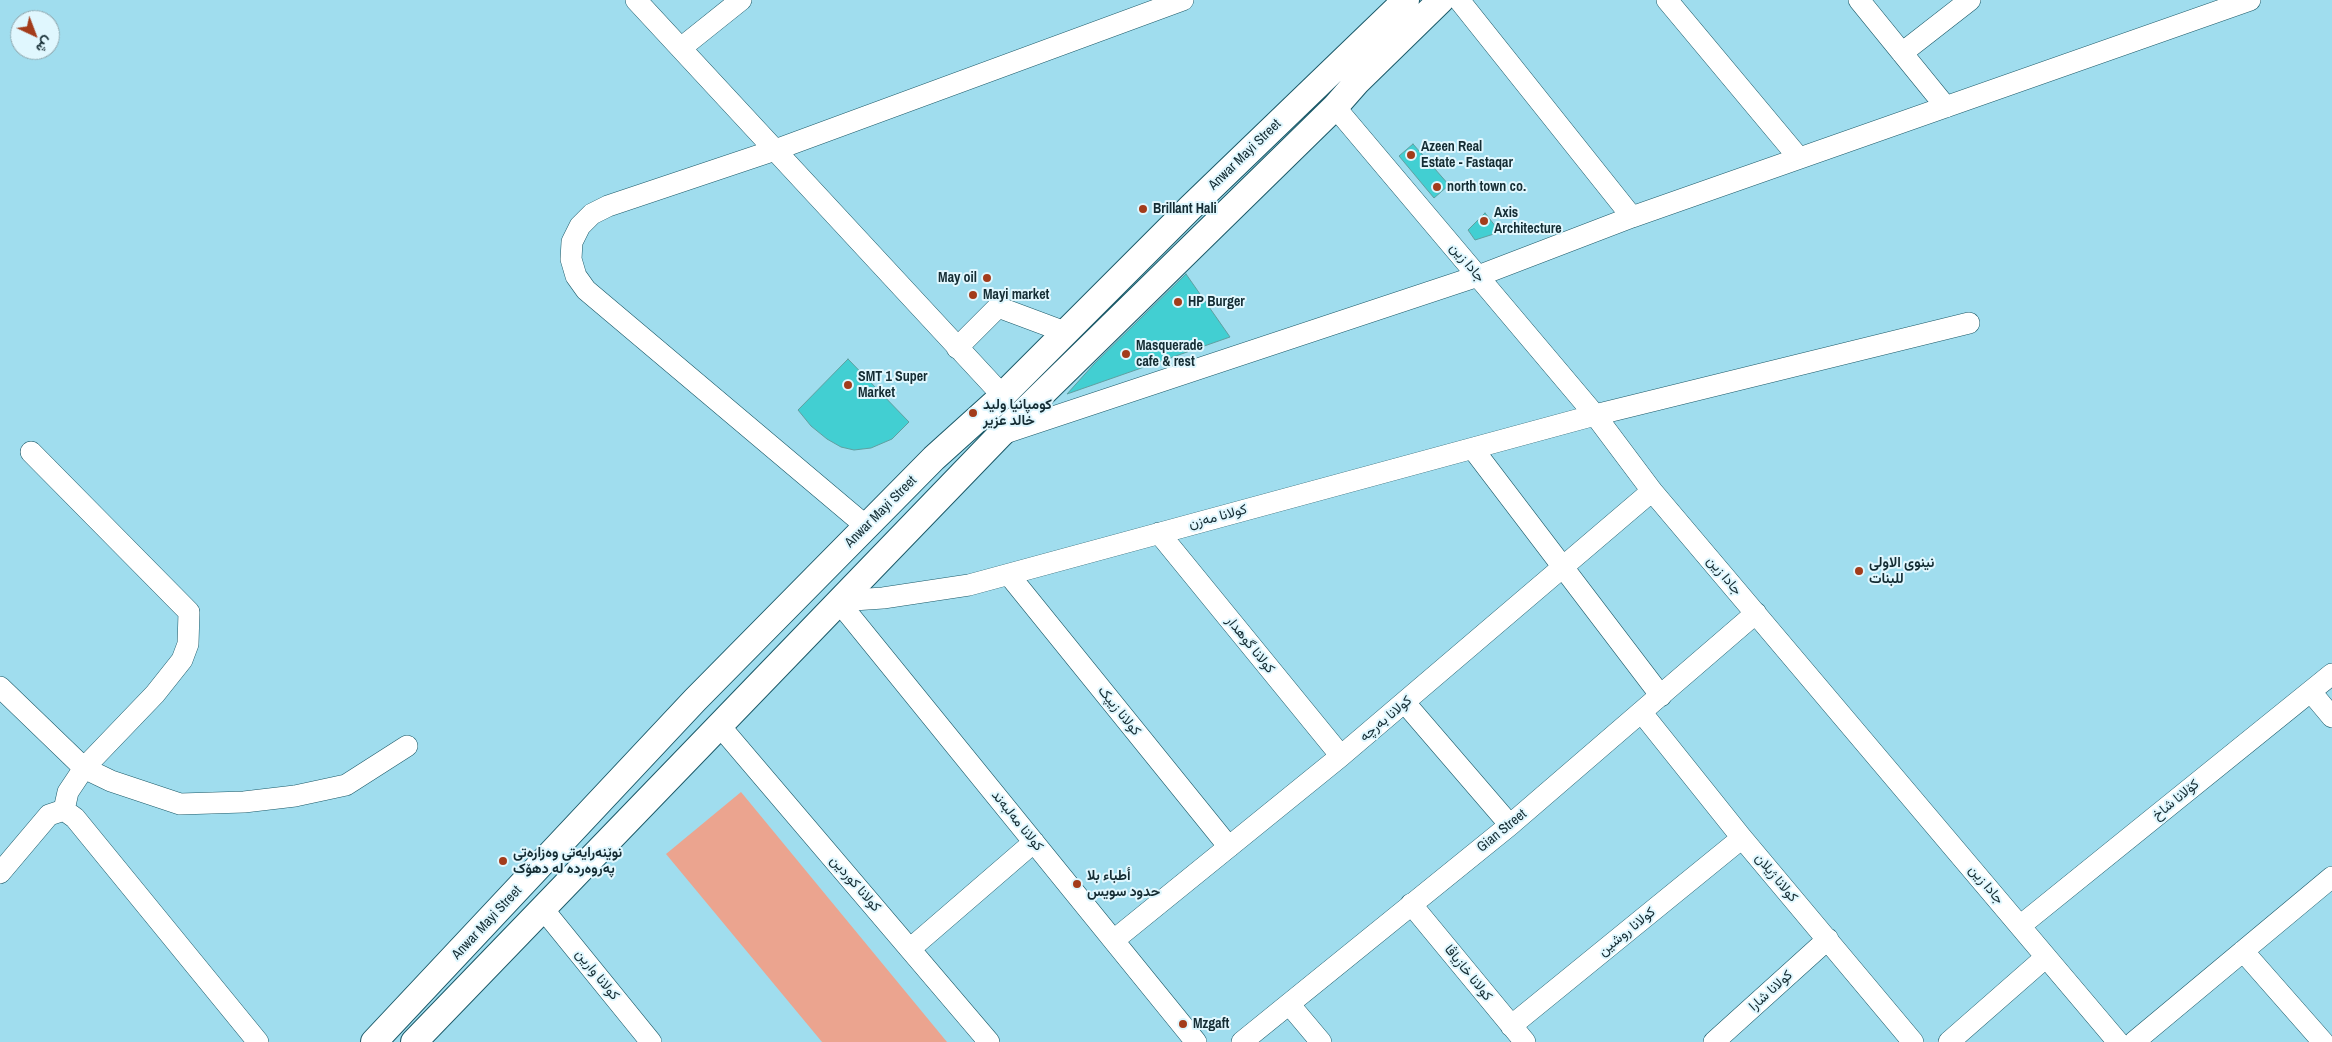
<!DOCTYPE html>
<meta charset="utf-8">
<style>
body{margin:0}
#map{position:relative;width:2332px;height:1042px;overflow:hidden;background:#a0ddee;font-family:"Archivo Narrow",Vazirmatn,sans-serif}
canvas{display:block}
.north{position:absolute;left:10px;top:10px;width:50px;height:50px;box-sizing:border-box;background:#e0f7fe;border:1px solid #8ea6ad;border-radius:50%;rotate:137deg;font-size:14px;font-weight:700;line-height:20px;text-align:center;color:#142c33}
.north::after{content:'';display:block;margin:auto;width:18px;height:22px;background:#a33c1b;clip-path:polygon(50% 0,100% 100%,50% 72%,0 100%)}
</style>
<div id="map">
<canvas width="2332" height="1042"></canvas>
<div class="north">ش</div>
</div>
<script>
const context = document.querySelector('canvas').getContext('2d');
context.lineJoin = 'round';
function paint(path, color) { context.fillStyle = color; context.fill(path, 'evenodd'); }
const shape = rows => new Path2D(rows.map(r => 'M' + r).join(''));
function trace(path, color, width, dash) { context.strokeStyle = color; context.lineWidth = width; context.lineCap = dash ? 'butt' : 'round'; context.setLineDash(dash || []); context.stroke(path); }
function label(font, color, halo, rows, align = 'center') {
  context.font = font + ' "Archivo Narrow",Vazirmatn,sans-serif'; context.lineWidth = 4; context.setLineDash([]); context.textBaseline = 'middle'; context.strokeStyle = halo; context.fillStyle = color; for (const [text, x, y, turn = 0] of rows) {
    context.save(); context.translate(x, y); context.rotate((+turn || 0) * Math.PI / 180); context.textAlign = isNaN(turn) ? turn : align; if (halo) context.strokeText(text, 0, 0); context.fillText(text, 0, 0); context.restore();
  }
}
paint(shape([
 [741,792,947,1042,822,1042,666,854]
]), '#eba48f');
const building = shape([
 [1413,144,1449,185,1434,198,1399,156,1413,144],
 [1485,213,1500,232,1475,240,1468,230,1485,213],
 [1186,274,1230,337,1067,394,1094,364,1186,274],
 [848,359,909,422,892,439,871,448,854,450,841,447,827,439,811,426,798,410,848,359]
]);
paint(building, '#42cfd2');
trace(building, '#5f9fa0', 1);
const minor = shape([
 [636,0,1002,395],
 [1459,0,1632,217],
 [1667,0,1799,158],
 [1859,0,1946,107],
 [681,48,741,0],
 [1902,53,1970,0],
 [1335,107,1595,415,1652,491,2118,1042],
 [957,348,998,307,1065,332],
 [1002,434,1478,276,1632,217,2250,0],
 [1473,449,1661,696],
 [867,527,586,290,576,276,571,259,572,242,580,226,592,214,608,206,775,150,1183,0],
 [1159,533,1341,756],
 [1009,575,1229,847],
 [838,601,883,598,969,585,1595,415,1969,323],
 [838,601,1196,1042],
 [0,687,84,768,155,694,182,660,188,644,189,612,31,452],
 [2311,692,2332,717],
 [1405,703,1510,825],
 [1642,713,1742,838,1913,1042],
 [719,725,989,1042],
 [64,810,68,792,84,768,111,781,180,804,244,802,295,796,346,785,407,746],
 [0,873,49,815,64,810,75,818,258,1042],
 [1411,904,1525,1042],
 [543,909,651,1042],
 [2020,926,2332,674],
 [1114,940,1341,756,1652,491],
 [910,949,1034,842],
 [2243,951,2323,1042],
 [1289,1004,1321,1042],
 [1511,1026,1742,838],
 [1242,1042,1510,825,1756,613],
 [1714,1042,1828,939],
 [1949,1042,2046,957],
 [2134,1042,2332,877]
]);
const major = shape([
 [374,1042,695,700,934,458,995,403,1190,208,1406,0],
 [414,1042,1000,435,1335,107,1357,82,1441,0]
]);
trace(minor, '#1b5968', 22);
trace(major, '#1b5968', 28);
trace(minor, '#fff', 21);
trace(major, '#fff', 26);
for (const [x, y, r, color] of [
 [1411,155,5,"#a33c1b"],
 [1437,187,5,"#a33c1b"],
 [1143,209,5,"#a33c1b"],
 [1484,221,5,"#a33c1b"],
 [987,278,5,"#a33c1b"],
 [973,295,5,"#a33c1b"],
 [1178,302,5,"#a33c1b"],
 [1126,354,5,"#a33c1b"],
 [848,385,5,"#a33c1b"],
 [973,413,5,"#a33c1b"],
 [1859,571,5,"#a33c1b"],
 [503,861,5,"#a33c1b"],
 [1077,884,5,"#a33c1b"],
 [1183,1024,5,"#a33c1b"]
]) { const dot = new Path2D(); dot.arc(x, y, r, 0, 2 * Math.PI); context.fillStyle = color; context.fill(dot); trace(dot, '#e0f7fe', 2); }
label('bold 14px', '#142c33', '#e0f7fe', [
 ["Azeen Real",1421,147],
 ["Estate - Fastaqar",1421,163],
 ["north town co.",1447,187],
 ["Brillant Hali",1153,209],
 ["Axis",1494,213],
 ["Architecture",1494,229],
 ["May oil",977,278,"right"],
 ["Mayi market",983,295],
 ["HP Burger",1188,302],
 ["Masquerade",1136,346],
 ["cafe & rest",1136,362],
 ["SMT 1 Super",858,377],
 ["Market",858,393],
 ["كومپانيا وليد",983,405],
 ["خالد عزير",983,421],
 ["نينوى الاولى",1869,563],
 ["للبنات",1869,579],
 ["نوێنەرایەتی وەزارەتی",513,853],
 ["پەروەردە لە دهۆک",513,869],
 ["أطباء بلا",1087,876],
 ["حدود سويس",1087,892],
 ["Mzgaft",1193,1024]
], 'left');
label('14px', '#142c33', '#e0f7fe', [
 ["Anwar Mayi Street",1245,155,-44],
 ["جادا زین",1467,263,50],
 ["Anwar Mayi Street",881,512,-45],
 ["کولانا مەزن",1218,517,-15],
 ["جادا زین",1724,576,50],
 ["کولانا گوهدار",1250,645,51],
 ["کولانا زیپک",1119,711,51],
 ["کولانا بەرچە",1386,719,-40],
 ["کۆلانا شاخ",2176,800,-39],
 ["کولانا مەلبەند",1017,821,51],
 ["Gian Street",1502,831,-39],
 ["کولانا ژیلان",1776,878,50],
 ["کولانا کوردین",855,884,49],
 ["جادا زین",1986,885,50],
 ["Anwar Mayi Street",487,923,-47],
 ["کولانا روشین",1627,932,-39],
 ["کولانا خازیاڤا",1468,973,51],
 ["کولانا وارین",597,975,51],
 ["کولانا شارا",1771,991,-42]
]);
</script>
